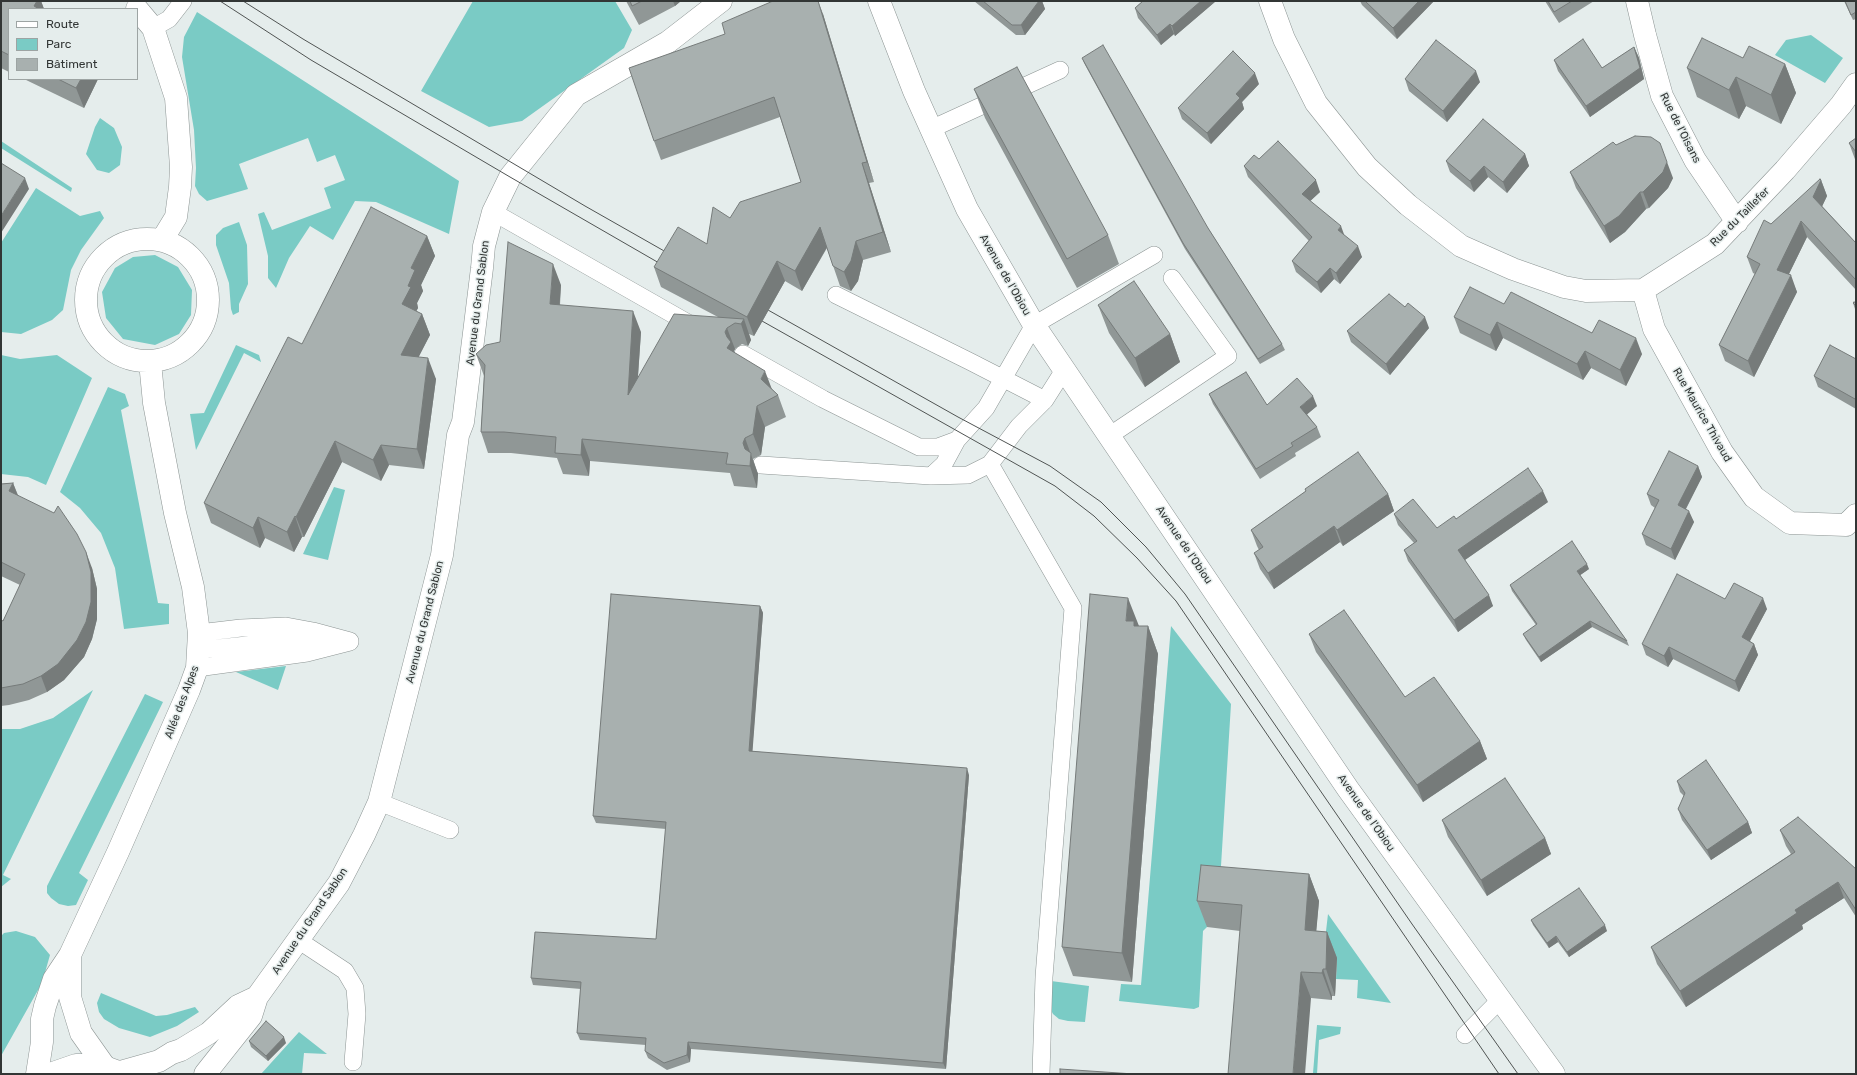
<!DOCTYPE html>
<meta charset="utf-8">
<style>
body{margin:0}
#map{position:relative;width:1857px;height:1075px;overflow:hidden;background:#e5edec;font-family:Rubik,sans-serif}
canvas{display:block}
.frame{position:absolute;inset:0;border:2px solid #323635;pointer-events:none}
.legend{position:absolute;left:8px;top:8px;width:130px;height:72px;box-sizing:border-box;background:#e5edec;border:1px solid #9da4a3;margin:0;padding:5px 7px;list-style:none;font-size:12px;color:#323635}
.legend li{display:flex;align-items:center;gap:8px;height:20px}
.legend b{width:20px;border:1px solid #9da4a3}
</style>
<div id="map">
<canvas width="1857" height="1075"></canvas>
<div class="frame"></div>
<ul class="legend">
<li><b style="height:5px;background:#fff"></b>Route</li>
<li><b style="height:11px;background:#7acbc5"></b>Parc</li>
<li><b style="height:11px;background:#a8b0af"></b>Bâtiment</li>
</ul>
</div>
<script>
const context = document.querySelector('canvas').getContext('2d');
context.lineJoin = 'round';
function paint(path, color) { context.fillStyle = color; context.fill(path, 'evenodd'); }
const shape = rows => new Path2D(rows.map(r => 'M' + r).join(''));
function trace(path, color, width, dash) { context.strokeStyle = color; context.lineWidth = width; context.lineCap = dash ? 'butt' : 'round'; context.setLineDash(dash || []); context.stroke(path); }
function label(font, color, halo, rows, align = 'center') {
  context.font = font + ' Rubik,sans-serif'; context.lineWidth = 3; context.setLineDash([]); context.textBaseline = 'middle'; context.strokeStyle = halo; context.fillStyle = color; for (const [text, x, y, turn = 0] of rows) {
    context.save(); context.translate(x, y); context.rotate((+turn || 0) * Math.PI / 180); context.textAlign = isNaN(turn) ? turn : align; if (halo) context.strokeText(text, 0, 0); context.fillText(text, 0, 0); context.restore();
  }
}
paint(shape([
 [473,1,615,1,632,30,624,48,522,121,489,127,421,91],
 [197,12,459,181,449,234,376,202,355,201,333,240,310,226,289,258,276,288,268,278,268,256,258,214,264,212,272,230,331,208,324,188,345,180,335,155,317,162,308,138,239,164,248,189,207,201,199,194,195,186,196,168,194,130,182,57,184,37],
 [1811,35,1843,58,1825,83,1775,55,1786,40],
 [100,118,114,128,122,147,120,165,109,173,97,170,86,154,95,127],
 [1,141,72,188,71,192,1,148],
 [36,188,80,216,100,211,104,218,81,250,71,270,63,310,52,320,21,334,1,332,1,243],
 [239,222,247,245,248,284,239,304,239,312,233,315,231,309,229,283,216,245,216,235,223,228],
 [155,255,178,267,192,290,191,315,179,334,155,345,123,339,106,318,102,292,115,268,133,257],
 [236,345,259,355,261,362,244,353,196,450,190,414,204,413],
 [1,355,20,359,57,355,92,378,46,485,28,477,1,474],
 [108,387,125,394,129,406,121,410,158,603,169,604,169,624,124,629,115,568,101,533,80,508,60,492],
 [334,487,345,490,328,560,303,554],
 [1171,626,1231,704,1220,882,1211,892,1207,927,1203,931,1199,1007,1194,1009,1119,1001,1121,984,1141,985],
 [286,666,278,690,236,672],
 [93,690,3,875,11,879,1,887,1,729,20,729,53,718],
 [145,694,163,702,79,873,88,880,76,905,68,906,59,904,51,898,47,893,47,886],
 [1328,914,1391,1003,1357,998,1358,980,1336,979,1337,958,1323,957],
 [16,931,35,937,50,955,42,983,1,1056,1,936,4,933],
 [1051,981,1089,986,1085,1022,1068,1021,1059,1019,1053,1014,1050,1008],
 [101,993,156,1016,167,1015,195,1007,199,1012,177,1026,150,1037,119,1028,104,1019,99,1012,97,1003],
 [1317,1025,1341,1027,1340,1034,1319,1040,1317,1074,1305,1074,1313,1073],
 [299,1032,327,1054,304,1053,302,1074,261,1074]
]), '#7acbc5');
const lane = shape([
 [153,28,169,19,183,1],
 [931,129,1060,70],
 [493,212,688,323],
 [836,295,971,362,1045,400],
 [743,354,823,399,919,447,938,447,957,440,986,408,1034,325,1154,255],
 [1109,436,1228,356,1172,278],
 [990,464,1073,608,1044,977,1041,1074],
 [761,465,931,476,968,475,990,464,1019,426,1045,400,1064,370],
 [931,476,944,464,957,440],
 [199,633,241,628,286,626,313,631,350,641],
 [199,650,285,641,326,641],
 [197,668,307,653,350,642],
 [379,802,450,830],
 [298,940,345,971,355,988,357,1014,353,1062],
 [1465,1035,1500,1000]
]);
const street = shape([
 [879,1,914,91,967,209,1034,325,1348,789,1554,1074],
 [1270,1,1284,39,1316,103,1367,167,1408,205,1461,246,1513,269,1564,287,1586,291,1643,290,1715,244,1785,170,1841,105,1856,84],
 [1637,1,1645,35,1662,96,1695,160,1737,222],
 [137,9,153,28,176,98,181,167,180,187,176,217,162,240],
 '86 300a61 61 0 1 1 122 0a61 61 0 1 1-122 0Z',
 [1643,290,1654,329,1722,452,1754,497,1790,523,1846,525,1856,515],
 [70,955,70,997,81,1033,105,1067],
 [120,1072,159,1061,172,1053,181,1050,209,1033,238,1006,257,997],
 [37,1074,42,1042,42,1019,45,1006,54,979,70,955,118,852,189,690,197,668,199,633,193,587,175,513,154,403,150,362],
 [205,1074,251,1016,257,997,339,883,364,835,379,802,442,555,458,435,463,422,482,268,484,246,493,212,510,177,576,95,668,42,721,1]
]);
const secondary = shape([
 [50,1074,76,1065,90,1065,105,1067,124,1074]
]);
trace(lane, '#8c9493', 18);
trace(street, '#8c9493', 23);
trace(secondary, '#8c9493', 23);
trace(lane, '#fff', 17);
trace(street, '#fff', 22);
trace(secondary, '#fff', 22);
trace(shape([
 [220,1,311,60,510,177,666,267],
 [243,1,303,39,585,206,673,256],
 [768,310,958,417,1050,466,1101,502,1146,547,1185,594,1412,924,1518,1074],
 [762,321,1055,486,1094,516,1137,558,1176,601,1499,1074]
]), '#505453', 1);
paint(shape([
 [1,1,41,1,44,9,9,9,9,72,1,68],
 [626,1,681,1,675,6,639,25],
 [974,1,1042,1,1045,9,1025,35,1016,35],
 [1143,1,1216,1,1175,36,1174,34,1161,45,1138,18,1135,8],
 [1360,1,1434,1,1397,39,1362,5],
 [1545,1,1594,1,1559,23],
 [1844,1,1856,1,1856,19,1853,20],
 [823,14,874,182,869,183,891,252,863,260,858,281,851,291,840,286,827,248,802,291,785,281,754,336,749,334,751,340,748,346,742,344,735,349,734,351,735,353,778,395,786,417,765,427,761,455,753,459,758,474,757,488,734,486,730,473,590,461,589,476,563,474,557,458,511,453,488,453,481,432,484,376,476,354,500,342,561,285,560,305,641,332,638,377,718,317,661,287,654,267,707,244,730,218,801,182,780,117,661,160,654,141],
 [1634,47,1639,58,1644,79,1590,117,1558,71,1554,60,1602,68],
 [1082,58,1208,228,1282,344,1285,350,1260,364,1185,249,1084,63],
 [1743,58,1785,64,1796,93,1781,124,1746,106,1739,119,1697,97,1687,68],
 [24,79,98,79,84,108],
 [1405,79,1480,82,1447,122,1409,91],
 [1259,84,1242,102,1244,109,1211,144,1182,119,1178,108],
 [974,89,1108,235,1119,264,1077,288,985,118],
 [1856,138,1856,162,1849,143],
 [1525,154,1529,166,1507,193,1488,177,1474,192,1450,172,1446,161],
 [1259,159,1320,192,1310,201,1344,236,1362,257,1340,284,1334,279,1321,293,1296,272,1292,261,1309,241,1248,177,1244,166],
 [1570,172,1673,178,1668,188,1649,208,1646,209,1625,232,1610,243,1576,188],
 [1821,180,1827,196,1822,206,1856,243,1856,290,1807,237,1789,274,1797,292,1754,377,1725,361,1719,345,1755,274,1753,273,1747,257,1771,224],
 [427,236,435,256,421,285,423,291,417,303,418,308,416,311,422,314,430,335,418,357,436,379,424,469,389,465,381,481,342,462,304,537,302,537,294,552,265,538,260,548,211,523,204,503,302,344],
 [1853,303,1856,303,1856,312],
 [1504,304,1592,333,1642,354,1626,386,1591,368,1583,380,1503,338,1496,351,1460,333,1454,317],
 [1098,305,1170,334,1180,362,1145,387,1109,333],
 [1429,328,1390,375,1351,342,1347,331],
 [1856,359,1856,409,1818,387,1814,376],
 [1209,394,1267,405,1317,406,1307,414,1317,427,1321,437,1295,453,1296,456,1260,479,1213,404],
 [1698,466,1702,477,1686,509,1694,522,1675,560,1646,545,1642,534,1655,508,1651,505,1647,494],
 [13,483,18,495,92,568,97,589,97,619,92,639,84,657,64,680,47,692,29,700,9,705,1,706,1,620,3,621,20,585,1,576,1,484],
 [1305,489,1388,494,1394,511,1343,546,1340,542,1274,589,1260,569,1254,553,1259,550,1257,546,1251,530,1306,491],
 [1548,502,1465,560,1493,606,1458,632,1408,561,1404,550,1414,543,1398,525,1394,514,1437,528,1456,519],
 [1589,569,1580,575,1627,641,1629,646,1592,627,1541,662,1526,640,1523,634,1536,625,1512,591,1510,585],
 [1725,599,1767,609,1750,641,1754,644,1758,655,1739,692,1673,659,1668,667,1646,655,1642,644],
 [760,606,763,613,752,751,969,775,946,1069,691,1049,690,1062,667,1070,648,1058,645,1051,646,1045,580,1040,577,1033,581,989,533,985,531,978,656,939,666,829,596,823,593,816],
 [1139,626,1148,626,1158,654,1132,982,1073,976,1062,947],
 [1309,634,1405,697,1480,741,1487,759,1423,802,1316,652],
 [1677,781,1748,822,1752,833,1711,860,1682,820,1678,809,1684,796,1680,792],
 [1442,820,1545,838,1551,854,1487,896,1448,837],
 [1780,830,1856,869,1856,917,1844,898,1802,925,1803,929,1686,1007,1657,964,1651,947,1791,854,1786,846],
 [1309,874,1319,901,1316,931,1327,932,1337,958,1335,996,1332,996,1332,1000,1311,998,1240,931,1207,927,1197,901],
 [1531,920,1607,931,1569,957,1558,942,1549,948,1533,925],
 [249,1041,286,1043,268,1061,251,1047]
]), '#909796');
paint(shape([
 [37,1,41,1,44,9,35,9,34,6],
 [673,1,681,1,675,6],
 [818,1,823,14,874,182,867,162],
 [1039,1,1042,1,1045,9,1025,35,1021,25],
 [1201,1,1216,1,1175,36,1172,26],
 [1419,1,1434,1,1397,39,1393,28],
 [1170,24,1174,34,1161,45,1157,35],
 [1634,47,1639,58,1644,79,1590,117,1586,106],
 [1785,64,1796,93,1781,124,1771,95],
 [1476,71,1480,82,1447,122,1443,111],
 [1255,73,1259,84,1242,102,1244,109,1211,144,1207,133,1236,94],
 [1736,77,1746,106,1739,119,1729,90],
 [81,79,98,79,84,108,76,88],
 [1525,154,1529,166,1507,193,1503,182],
 [1667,162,1673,178,1668,188,1649,208,1643,192],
 [862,163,869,183,891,252,883,232],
 [1484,166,1488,177,1474,192,1470,181],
 [25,178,29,189,1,233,1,216],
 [1316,180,1320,192,1306,205,1302,194],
 [1821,180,1827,196,1819,213,1813,197],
 [1640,192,1646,209,1625,232,1610,243,1604,226],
 [1801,221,1807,237,1783,286,1777,270],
 [1341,226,1345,237,1338,230],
 [820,227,827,247,802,291,795,271],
 [427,236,435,256,421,285,423,291,417,303,418,308,409,325,402,304,408,286,411,268],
 [856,241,863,260,858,281,851,291,844,272],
 [1358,246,1362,257,1340,284,1336,273],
 [777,261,785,281,754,336,747,317],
 [553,264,561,285,558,325,550,304],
 [1330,268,1334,279,1321,293,1317,282],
 [1791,275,1797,292,1754,377,1748,361],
 [633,311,641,332,635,417,628,395],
 [422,314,430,335,409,376,401,355],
 [1425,317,1429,328,1390,375,1386,364],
 [744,319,751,340,748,346,741,324],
 [1497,322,1503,338,1496,351,1490,335],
 [727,328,735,349,734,351,738,363,727,348,727,337,725,332],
 [1170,334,1180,362,1145,387,1135,358],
 [1636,338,1642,354,1626,386,1620,370],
 [1585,351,1591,368,1583,380,1577,364],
 [428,358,436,379,424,469,417,449],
 [765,371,773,392,769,400,761,379],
 [1313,396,1317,406,1304,417,1300,407],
 [757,406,765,427,761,455,753,434],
 [745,438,758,474,757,488,750,466,745,449,743,443],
 [582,439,590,461,589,476,581,455],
 [335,441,342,462,304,537,296,517],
 [381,445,389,465,381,481,373,460],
 [1698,466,1702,477,1682,516,1678,505],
 [13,483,19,499,9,491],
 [1543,491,1548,502,1462,562,1458,550],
 [1388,494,1394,511,1343,546,1337,530],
 [1689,511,1694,522,1675,560,1671,549],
 [295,516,302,537,294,552,287,532],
 [258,517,265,538,260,548,253,528],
 [1334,526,1340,542,1274,589,1268,573],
 [86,552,92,568,97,589,97,619,92,639,84,657,64,680,47,692,41,676],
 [1587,564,1589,569,1579,576,1577,571],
 [1489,595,1493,606,1458,632,1454,620],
 [1128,598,1139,626,1138,633,1126,621],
 [1763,598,1767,609,1746,648,1742,637],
 [760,606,763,613,752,758,749,751],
 [1590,621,1592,627,1541,662,1539,657],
 [1148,626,1158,654,1132,982,1122,953],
 [1754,644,1758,655,1739,692,1735,681],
 [1669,647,1673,659,1668,667,1664,656],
 [1480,741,1487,759,1423,802,1417,785],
 [967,768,969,775,946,1069,943,1063],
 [1748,822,1752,833,1711,860,1707,850],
 [1545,838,1551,854,1487,896,1481,880],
 [1309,874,1319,901,1314,957,1305,930],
 [1838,882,1844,898,1802,925,1803,929,1686,1007,1680,991,1795,910],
 [1605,925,1607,931,1569,957,1567,952],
 [1327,932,1337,958,1335,996,1326,969],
 [1556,936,1558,942,1549,948,1547,943],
 [1323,969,1332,996,1332,1000,1322,973],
 [1301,972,1311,998,1305,1074,1293,1074],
 [284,1037,286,1043,268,1061,266,1056],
 [688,1042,691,1049,690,1062,687,1055]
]), '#767b7a');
const building = shape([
 [1,1,37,1,34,6,39,9,9,9,9,55,1,51,1,1],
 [630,1,642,1,632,6,630,1],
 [773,1,818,1,867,162,862,163,883,232,856,241,851,261,844,272,833,266,820,227,795,271,777,261,747,317,654,267,678,227,707,244,713,207,730,218,740,202,801,182,774,97,654,141,629,68,725,34,722,23,773,1],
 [983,1,1039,1,1021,25,1012,25,983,1],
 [1143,1,1201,1,1172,26,1170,24,1157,35,1135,8,1143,1],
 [1365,1,1419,1,1393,28,1365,1],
 [1548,1,1572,1,1554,12,1548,1],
 [1845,1,1856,1,1856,12,1851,15,1845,1],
 [1702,38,1743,58,1749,46,1785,64,1771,95,1736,77,1729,90,1687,68,1702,38],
 [1583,39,1602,68,1634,47,1640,68,1586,106,1554,60,1583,39],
 [1436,40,1476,71,1443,111,1405,79,1436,40],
 [1103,45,1208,228,1282,344,1258,359,1183,243,1082,58,1103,45],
 [1233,51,1255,73,1236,94,1240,98,1207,133,1178,108,1233,51],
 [1017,67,1108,235,1067,259,974,89,1017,67],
 [58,79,81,79,76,88,58,79],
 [1483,119,1525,154,1503,182,1484,166,1470,181,1446,161,1483,119],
 [1635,136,1651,137,1660,143,1667,162,1663,172,1643,192,1640,192,1619,216,1604,226,1570,172,1613,142,1616,145,1635,136],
 [1856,138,1856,152,1849,143,1856,138],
 [1278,141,1316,180,1302,194,1341,226,1338,230,1358,246,1336,273,1330,268,1317,282,1292,261,1312,237,1244,166,1254,155,1259,159,1278,141],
 [1,163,25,178,1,216,1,163],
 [1820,179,1821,180,1813,197,1856,243,1856,280,1801,221,1777,270,1791,275,1748,361,1719,345,1760,264,1747,257,1764,220,1771,224,1820,179],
 [371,207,427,236,411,268,415,270,408,286,411,287,402,304,422,314,401,355,428,358,417,449,381,445,373,460,335,441,296,517,295,516,287,532,258,517,253,528,204,503,288,337,302,344,371,207],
 [508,242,553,264,550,304,633,311,628,395,674,314,744,319,741,324,735,323,727,328,725,332,727,337,731,342,727,348,765,371,761,379,778,395,757,406,753,434,745,438,743,443,745,449,751,453,750,466,726,464,728,453,582,439,581,455,555,453,556,437,504,432,481,432,485,365,476,354,486,345,500,342,508,242],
 [1134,281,1170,334,1135,358,1098,305,1134,281],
 [1470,287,1504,304,1511,292,1592,333,1599,320,1636,338,1620,370,1585,351,1577,364,1497,322,1490,335,1454,317,1470,287],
 [1389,294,1405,307,1408,303,1425,317,1386,364,1347,331,1389,294],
 [1854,302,1856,303,1856,306,1853,303,1854,302],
 [1830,345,1856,359,1856,397,1855,399,1814,376,1830,345],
 [1246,372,1267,405,1297,378,1313,396,1300,407,1317,427,1291,443,1293,446,1256,469,1209,394,1246,372],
 [1669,451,1698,466,1678,505,1689,511,1671,549,1642,534,1659,500,1647,494,1669,451],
 [1358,452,1388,494,1337,530,1334,526,1268,573,1254,553,1263,547,1251,530,1306,491,1305,489,1358,452],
 [1528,468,1543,491,1458,550,1489,595,1454,620,1404,550,1417,541,1394,514,1413,499,1437,528,1454,516,1456,519,1528,468],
 [13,483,9,491,54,513,58,506,77,534,86,552,91,572,91,602,86,622,77,640,58,664,41,676,23,684,1,688,1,620,3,621,25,574,1,562,1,484,13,483],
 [1572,541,1587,564,1577,571,1627,641,1590,621,1539,657,1523,634,1537,624,1510,585,1572,541],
 [1677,574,1725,599,1734,583,1763,598,1742,637,1754,644,1735,681,1669,647,1664,656,1642,644,1677,574],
 [611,594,760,606,749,751,967,768,943,1063,688,1042,687,1055,664,1063,645,1051,646,1038,577,1033,581,982,531,978,535,932,656,939,666,822,593,816,611,594],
 [1090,594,1128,598,1126,621,1134,621,1134,626,1148,626,1122,953,1062,947,1090,594],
 [1344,610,1405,697,1434,677,1480,741,1417,785,1309,634,1344,610],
 [1706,760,1748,822,1707,850,1678,809,1685,793,1677,781,1706,760],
 [1505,778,1545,838,1481,880,1442,820,1505,778],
 [1798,817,1856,869,1856,910,1838,882,1795,910,1797,913,1680,991,1651,947,1795,852,1780,830,1798,817],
 [1201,865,1309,874,1305,930,1327,932,1326,969,1323,969,1322,973,1301,972,1293,1074,1228,1074,1242,905,1197,901,1201,865],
 [1579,888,1605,925,1567,952,1556,936,1547,943,1531,920,1579,888],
 [266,1021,284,1037,266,1056,249,1041,266,1021],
 [1060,1069,1134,1074,1060,1074,1060,1069]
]);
paint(building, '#a8b0af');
trace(building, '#767b7a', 1);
label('11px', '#323635', '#e5edec', [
 ["Rue de l'Oisans",1680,128,63],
 ["Rue du Taillefer",1740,217,-45],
 ["Avenue de l'Obiou",1005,275,60],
 ["Avenue du Grand Sablon",478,303,-83],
 ["Rue Maurice Thivaud",1702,415,60],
 ["Avenue de l'Obiou",1184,545,56],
 ["Avenue du Grand Sablon",425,622,-76],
 ["Allée des Alpes",182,702,-69],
 ["Avenue de l'Obiou",1366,813,55],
 ["Avenue du Grand Sablon",310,921,-56]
]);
</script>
